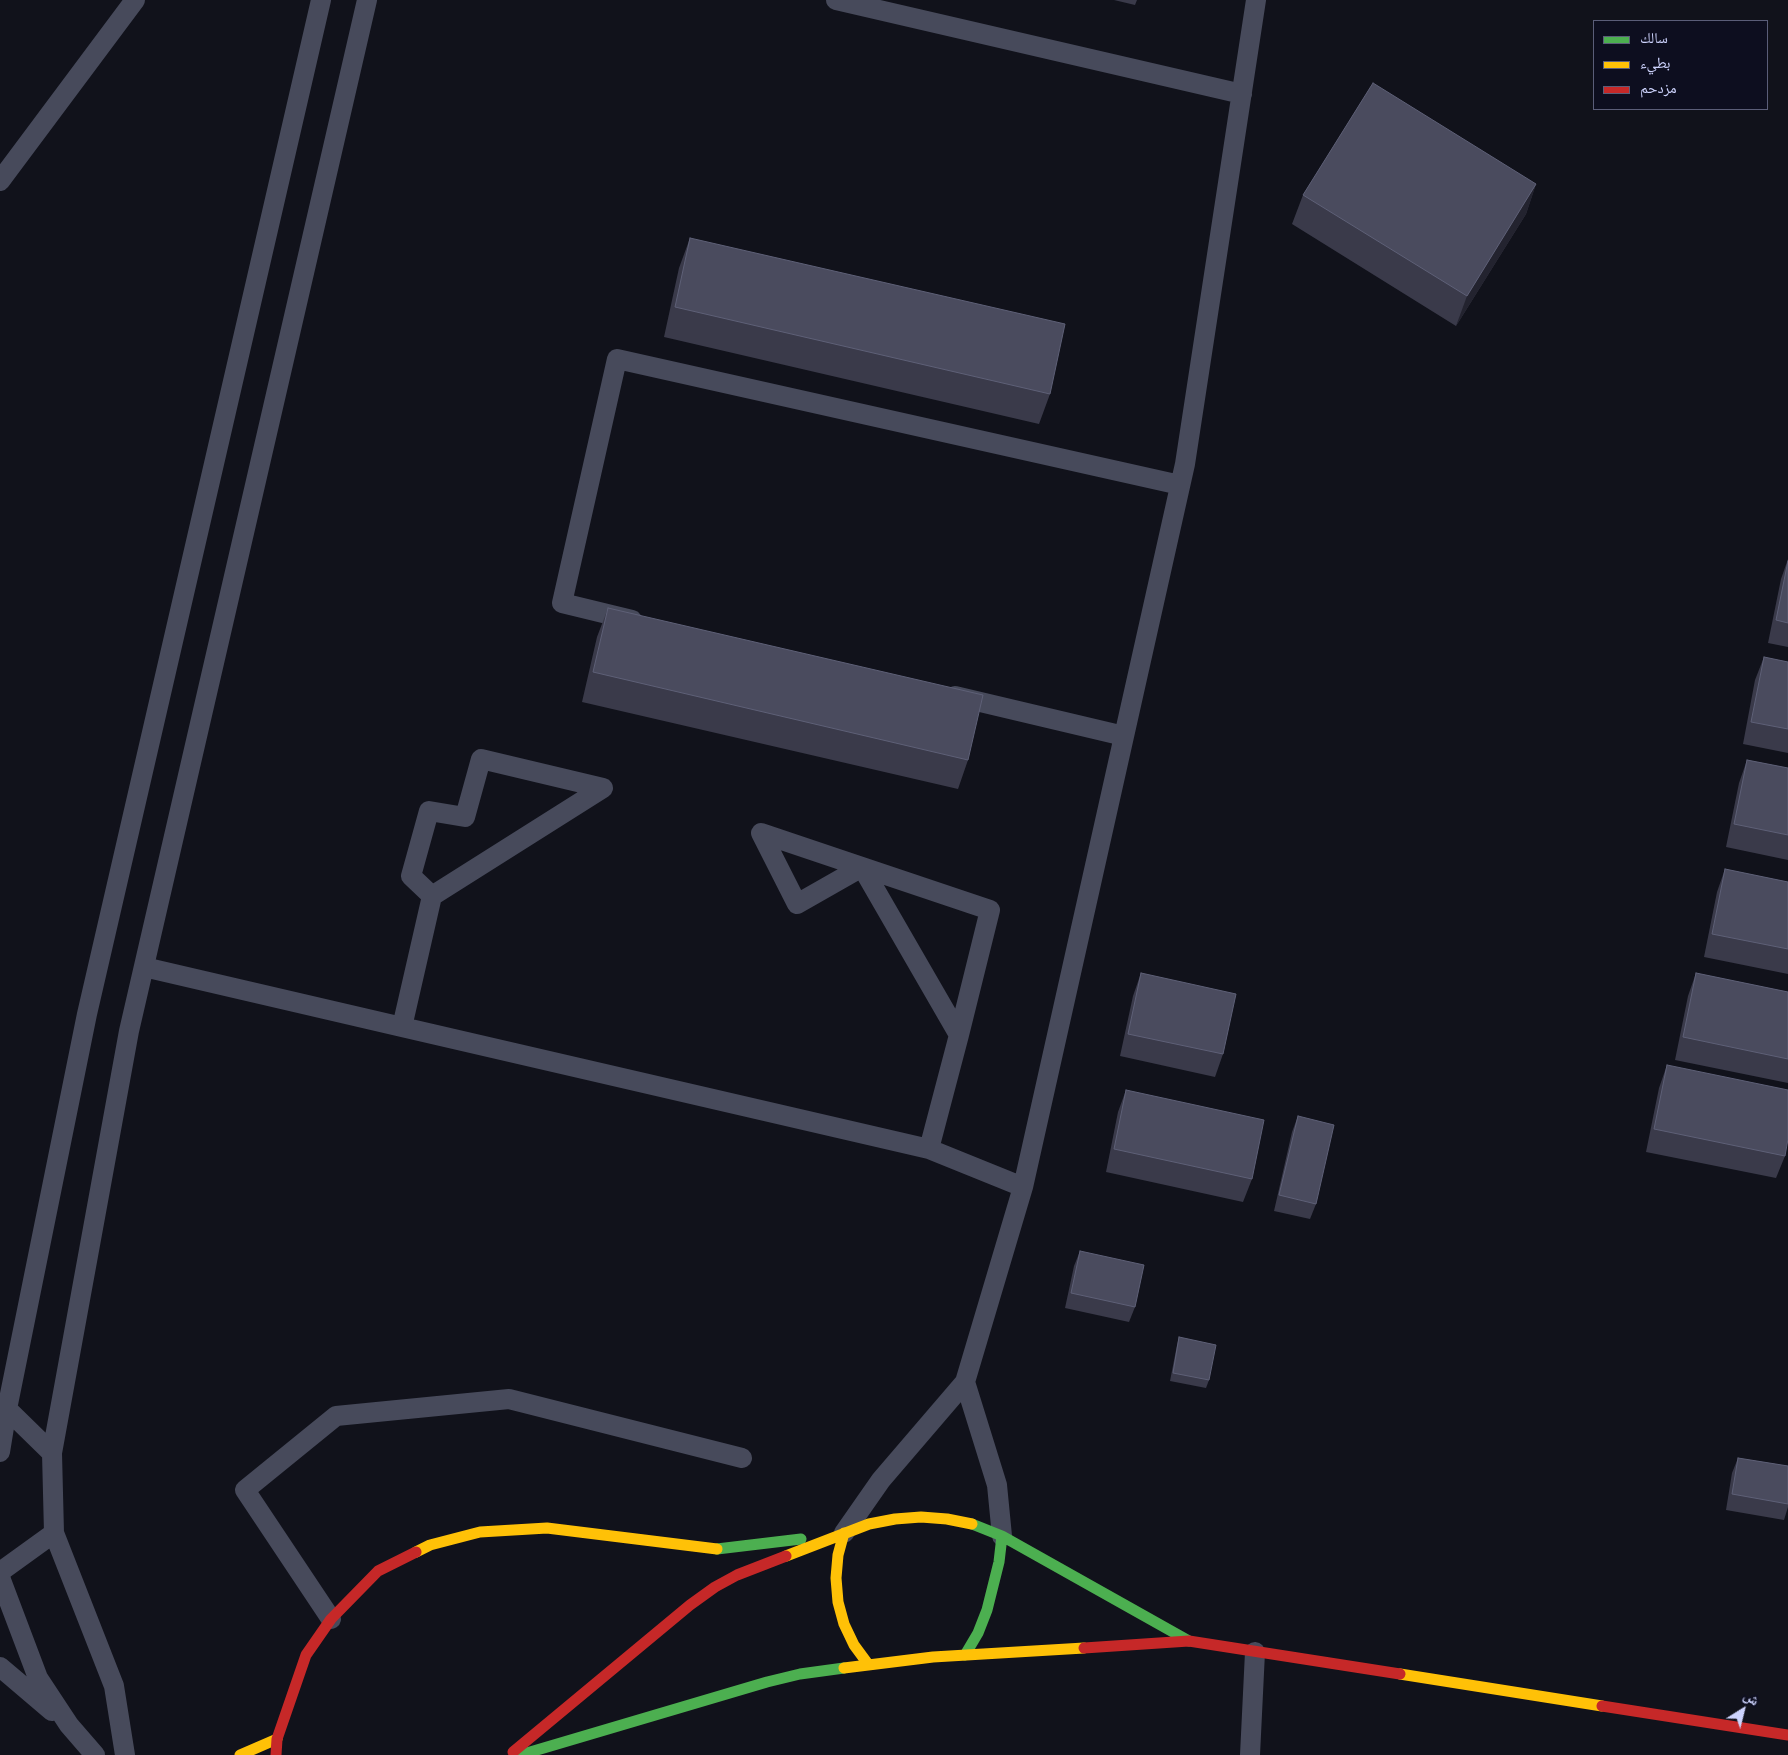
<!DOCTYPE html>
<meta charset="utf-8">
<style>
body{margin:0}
#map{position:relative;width:1788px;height:1755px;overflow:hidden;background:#11121b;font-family:Manrope,"Noto Naskh Arabic",sans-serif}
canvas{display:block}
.legend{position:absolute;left:1593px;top:20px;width:175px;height:90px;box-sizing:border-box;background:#0d0e1f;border:1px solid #5a5d78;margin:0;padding:6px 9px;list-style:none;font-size:15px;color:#cdd3fd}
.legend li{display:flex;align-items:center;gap:10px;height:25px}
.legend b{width:25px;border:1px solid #5a5d78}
.north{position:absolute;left:1718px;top:1685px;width:50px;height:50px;-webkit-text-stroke:4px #0d0e1f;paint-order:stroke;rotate:36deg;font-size:14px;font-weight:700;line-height:20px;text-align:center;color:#cdd3fd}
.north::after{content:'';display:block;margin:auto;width:18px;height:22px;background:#cdd3fd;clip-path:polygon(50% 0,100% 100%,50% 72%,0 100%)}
</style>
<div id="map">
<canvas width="1788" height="1755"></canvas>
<ul class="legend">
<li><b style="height:6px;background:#4caf50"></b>سالك</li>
<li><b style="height:6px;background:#ffc107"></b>بطيء</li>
<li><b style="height:6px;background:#c62828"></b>مزدحم</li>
</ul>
<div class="north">ش</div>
</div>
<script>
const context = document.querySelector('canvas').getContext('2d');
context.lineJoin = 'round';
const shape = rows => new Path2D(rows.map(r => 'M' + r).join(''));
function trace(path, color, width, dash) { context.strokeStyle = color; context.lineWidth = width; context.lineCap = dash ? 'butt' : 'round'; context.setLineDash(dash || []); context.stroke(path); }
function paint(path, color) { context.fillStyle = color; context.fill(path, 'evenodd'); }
trace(shape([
 [836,0,1242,94],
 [0,181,135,0],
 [632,620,562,603,617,359,1180,485],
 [955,696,1124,736],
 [144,967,402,1027,432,896,411,876,429,811,465,817,481,759,603,788,432,896],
 [402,1027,929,1149,959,1035,990,910,862,867,761,833,797,904,862,867,959,1035],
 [929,1149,1023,1187],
 [965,1382,997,1485,1002,1536],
 [0,1406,7,1409,52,1453],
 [0,1452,7,1409,87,1014,321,0],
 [844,1533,881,1480,965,1382,1023,1187,1185,464,1256,0],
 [0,1571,1,1580,38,1678,69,1725,95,1755],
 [0,1572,54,1533],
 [331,1619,245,1490,336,1416,509,1399,742,1458],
 [0,1667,52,1711],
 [125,1755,114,1686,54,1533,52,1453,129,1031,367,0],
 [1250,1755,1255,1652]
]), '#474a5b', 20);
trace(shape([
 [972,1524,1002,1536,1189,1641],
 [717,1549,801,1539],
 [965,1655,978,1633,987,1610,999,1562,1002,1536],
 [520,1755,767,1682,800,1674,844,1668]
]), '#4caf50', 11);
trace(shape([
 [844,1533,838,1555,836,1578,838,1602,844,1624,854,1645,868,1664],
 [416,1552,430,1545,480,1532,547,1528,717,1549],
 [786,1556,869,1524,895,1519,921,1517,947,1519,972,1524],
 [844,1668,933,1657,1084,1648],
 [1400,1674,1602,1706],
 [240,1755,277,1739]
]), '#ffc107', 11);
trace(shape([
 [1084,1648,1189,1641,1400,1674],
 [1602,1706,1788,1735],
 [513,1752,690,1605,715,1587,737,1575,786,1556],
 [276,1755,277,1739,306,1655,331,1619,378,1571,416,1552]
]), '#c62828', 11);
paint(shape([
 [1114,0,1137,0,1135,5],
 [1536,184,1526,214,1456,326,1292,224,1303,195],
 [690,238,1050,394,1039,424,664,337,679,268],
 [1788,559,1788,647,1768,643,1781,579],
 [608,608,968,760,958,789,582,702,597,637],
 [1764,657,1788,662,1788,753,1743,744,1755,680],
 [1747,760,1788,768,1788,860,1726,847,1739,783],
 [1725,869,1788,882,1788,974,1704,957,1717,892],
 [1141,973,1223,1054,1215,1077,1120,1056,1133,996],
 [1696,973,1788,992,1788,1083,1675,1060,1688,996],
 [1667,1065,1785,1156,1776,1178,1646,1152,1659,1088],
 [1126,1090,1252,1179,1243,1202,1106,1172,1118,1112],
 [1298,1116,1316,1204,1310,1219,1274,1211,1292,1132],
 [1080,1251,1135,1307,1129,1322,1065,1308,1074,1266],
 [1179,1337,1209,1380,1206,1388,1170,1381,1177,1345],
 [1738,1458,1788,1466,1788,1507,1784,1520,1726,1510,1732,1473]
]), '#3a3a4a');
paint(shape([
 [1536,184,1526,214,1456,326,1467,296]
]), '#23232f');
const building = shape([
 [1373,83,1536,184,1467,296,1303,195,1373,83],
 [690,238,1065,324,1050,394,675,307,690,238],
 [1788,561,1788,623,1776,620,1788,561],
 [608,608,983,695,968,760,593,672,608,608],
 [1764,657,1788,662,1788,729,1751,722,1764,657],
 [1747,760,1788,768,1788,835,1734,824,1747,760],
 [1725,869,1788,882,1788,949,1712,934,1725,869],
 [1141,973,1236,994,1223,1054,1128,1034,1141,973],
 [1696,973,1788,992,1788,1059,1683,1037,1696,973],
 [1667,1065,1788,1090,1788,1139,1785,1156,1654,1129,1667,1065],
 [1126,1090,1264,1120,1252,1179,1114,1149,1126,1090],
 [1298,1116,1334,1125,1316,1204,1279,1195,1298,1116],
 [1080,1251,1144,1265,1135,1307,1071,1293,1080,1251],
 [1179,1337,1216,1345,1209,1380,1173,1373,1179,1337],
 [1738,1458,1788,1466,1788,1504,1732,1494,1738,1458]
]);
paint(building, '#4a4b5e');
trace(building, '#5e6077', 1);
</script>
